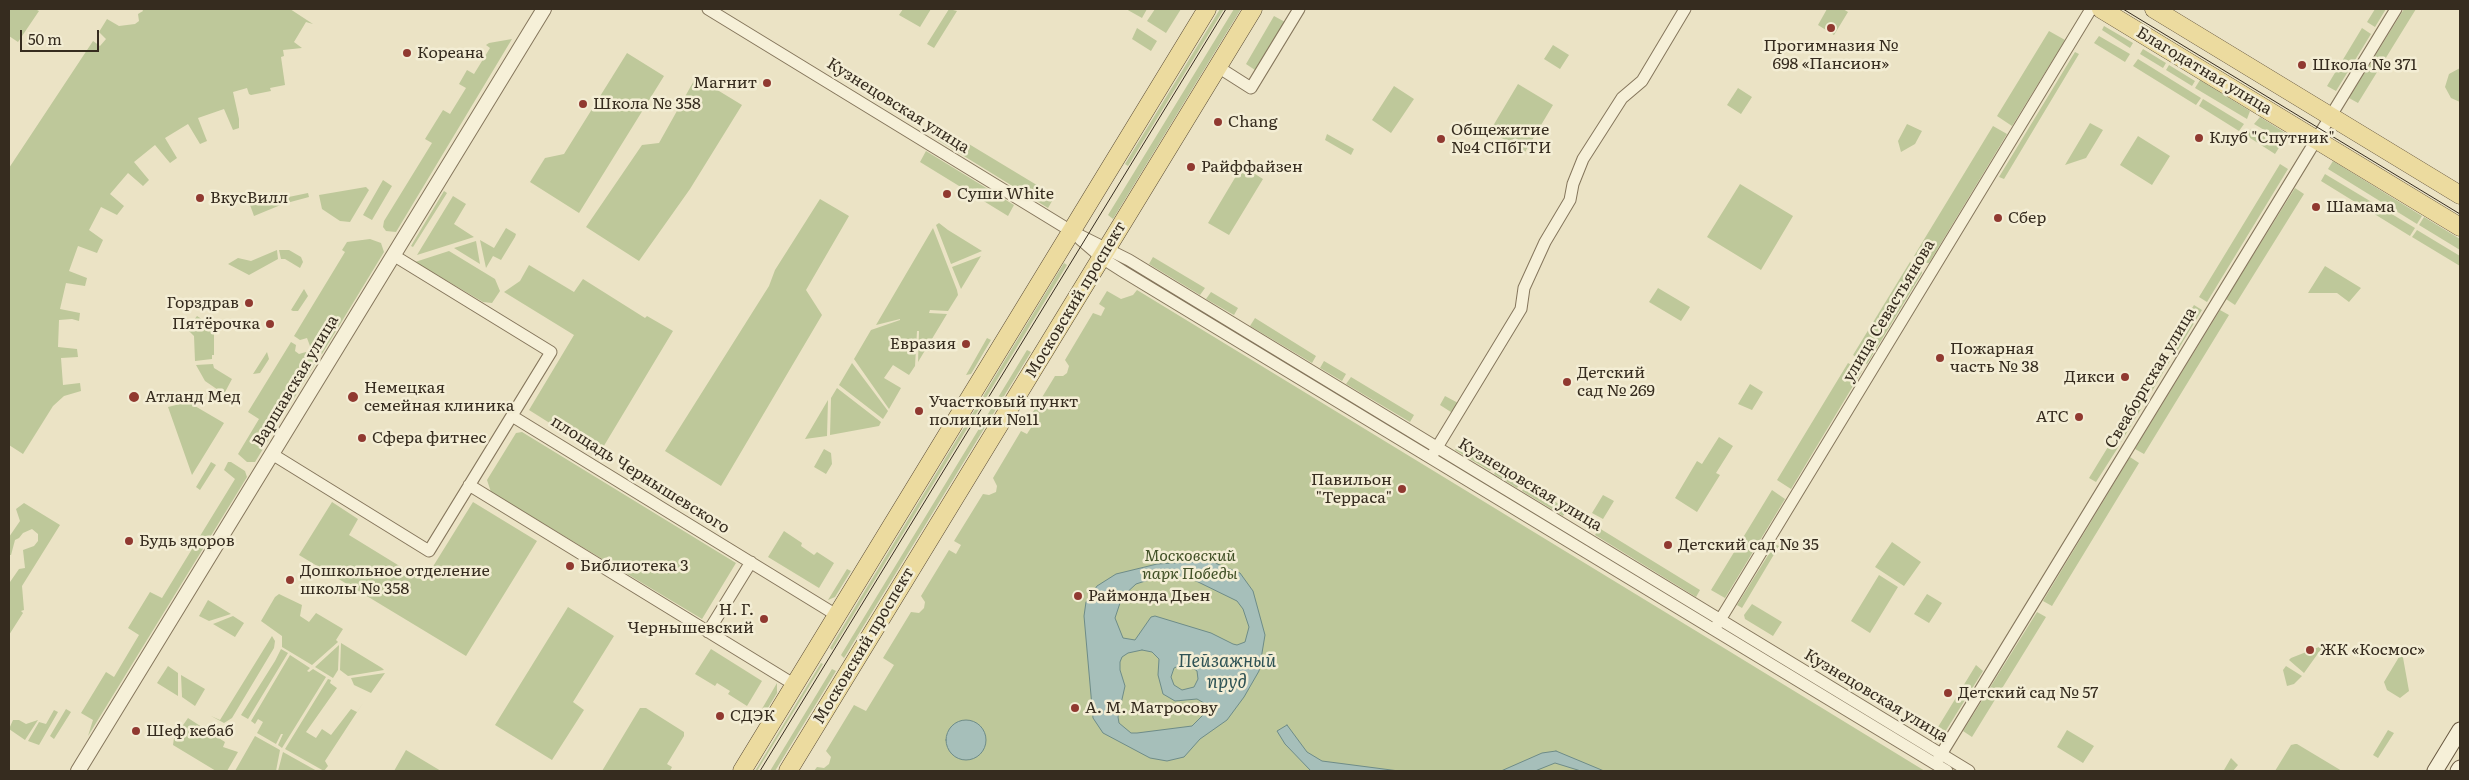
<!DOCTYPE html>
<meta charset="utf-8">
<style>
body{margin:0}
#map{position:relative;width:2469px;height:780px;overflow:hidden;background:#ebe3c5;font-family:Literata,serif}
canvas{display:block}
.frame{position:absolute;inset:0;border:10px solid #362c1f;pointer-events:none}
.scale{position:absolute;left:20px;top:30px;width:79px;height:22px;box-sizing:border-box;border:2px solid #362c1f;border-top:0;padding-left:6px;font-size:15px;line-height:18px;white-space:nowrap;color:#362c1f;-webkit-text-stroke:4px #f3edd4;paint-order:stroke}
</style>
<div id="map">
<canvas width="2469" height="780"></canvas>
<div class="frame"></div>
<div class="scale">50 m</div>
</div>
<script>
const context = document.querySelector('canvas').getContext('2d');
context.lineJoin = 'round';
function paint(path, color) { context.fillStyle = color; context.fill(path, 'evenodd'); }
const shape = rows => new Path2D(rows.map(r => 'M' + r).join(''));
function trace(path, color, width, dash) { context.strokeStyle = color; context.lineWidth = width; context.lineCap = dash ? 'butt' : 'round'; context.setLineDash(dash || []); context.stroke(path); }
function label(font, color, halo, rows, align = 'center') {
  context.font = font + ' Literata,serif'; context.lineWidth = 5; context.setLineDash([]); context.textBaseline = 'middle'; context.strokeStyle = halo; context.fillStyle = color; for (const [text, x, y, turn = 0] of rows) {
    context.save(); context.translate(x, y); context.rotate((+turn || 0) * Math.PI / 180); context.textAlign = isNaN(turn) ? turn : align; if (halo) context.strokeText(text, 0, 0); context.fillText(text, 0, 0); context.restore();
  }
}
paint(shape([
 [9,9,35,9,39,11,18,42,9,36],
 [142,9,290,9,313,24,306,22,294,42,302,48,283,50,284,56,281,57,285,85,270,88,271,91,251,95,249,94,247,88,233,92,239,119,239,128,233,130,224,109,198,118,207,141,200,144,188,124,165,138,177,158,170,163,155,145,134,162,149,180,143,186,128,173,110,194,124,206,117,215,101,207,89,230,103,240,97,253,78,246,69,271,87,278,85,286,66,283,60,309,80,313,79,321,72,319,59,320,58,347,77,349,78,357,61,358,63,385,80,383,81,391,64,396,53,406,23,454,9,445,9,168,93,41,100,46,106,39,99,32,107,19,119,26,135,24,139,21,138,14,143,11],
 [903,9,931,9,920,27,899,15],
 [949,9,957,11,934,48,927,44],
 [1126,9,1147,9,1142,18],
 [1155,9,1181,9,1166,33,1147,21],
 [1220,9,1224,9,1128,166,1125,164],
 [1234,9,1241,9,1113,219,1108,215],
 [1827,9,1843,9,1848,12,1834,35,1818,25],
 [2375,9,2386,9,2375,27,2367,22],
 [2404,9,2416,9,2358,103,2349,98],
 [1274,16,1285,22,1255,70,1246,64],
 [2104,26,2133,43,2130,48,2102,30],
 [1137,28,1157,41,1151,51,1132,39],
 [2362,28,2371,34,2336,91,2327,86],
 [2049,31,2065,40,2012,126,1997,116],
 [2099,36,2130,54,2125,62,2094,43],
 [512,39,396,232,386,231,383,227,384,221,432,143,425,139,443,110,450,114,466,88,459,84,467,70,474,74,490,48,486,45,489,43],
 [1553,45,1569,55,1560,69,1544,59],
 [2143,49,2166,63,2163,68,2140,54],
 [2075,52,2079,54,2004,179,1999,177],
 [627,53,664,76,579,213,530,182,545,158,564,154],
 [2138,59,2201,98,2196,105,2133,66],
 [2169,65,2195,81,2192,86,2166,70],
 [2460,68,2460,102,2451,98,2445,87,2449,74],
 [696,77,742,105,690,189,639,261,586,227,642,145,659,143],
 [2200,80,2250,111,2247,119,2195,88],
 [1518,84,1553,105,1525,152,1490,131],
 [1394,86,1414,99,1391,133,1372,120],
 [1738,88,1752,97,1741,114,1727,105],
 [2203,99,2244,124,2239,131,2199,106],
 [2260,117,2287,134,2283,141,2254,124],
 [2090,123,2103,130,2086,158,2065,165],
 [1907,124,1922,131,1915,144,1901,152,1898,141],
 [1993,126,2007,134,1929,263,1925,263,1914,256],
 [944,129,1055,196,1048,208,938,140],
 [2251,129,2280,146,2275,154,2247,136],
 [1327,134,1354,149,1351,155,1325,140],
 [2138,136,2170,156,2152,185,2120,165],
 [926,151,1014,205,1008,216,920,162],
 [2333,161,2422,216,2417,224,2328,169],
 [2280,164,2288,169,2207,302,2199,297],
 [1242,166,1263,179,1229,235,1208,223],
 [2325,174,2415,228,2410,236,2321,181],
 [383,180,392,186,372,220,363,215],
 [1740,184,1793,216,1761,270,1707,237],
 [366,187,369,190,350,222,340,221,322,209,319,195],
 [2295,188,2304,194,2235,305,2226,299],
 [444,191,447,193,413,247,411,246],
 [308,193,309,197,283,204,254,216,250,205],
 [453,196,466,204,454,224,474,237,417,255],
 [820,199,849,216,806,290,822,315,721,486,665,451,769,286,775,270],
 [2424,217,2460,239,2460,250,2419,225],
 [939,223,948,230,982,251,951,264,936,225],
 [506,228,516,234,515,237,501,260,493,256,486,268,480,240,494,248],
 [933,228,957,290,958,295,948,311,930,310,929,313,947,314,918,362,919,331,917,331,915,366,909,375,893,365,884,378,901,388,889,409,854,359,871,330,900,320,900,319,876,325],
 [2417,230,2460,256,2460,266,2412,237],
 [370,239,381,243,384,252,322,354,310,346,307,338,300,340,294,336,345,252,342,250,347,242],
 [476,241,480,264,454,248],
 [277,250,278,259,249,275,228,264,238,258,251,261],
 [279,250,289,250,301,257,303,262,300,268,285,259,281,259],
 [449,251,495,279,500,291,492,303,483,302,415,262],
 [981,256,961,289,952,267],
 [1153,257,1205,288,1200,295,1149,264],
 [1910,262,1921,269,1922,273,1867,364,1853,355],
 [1064,263,1067,265,832,650,830,648],
 [529,265,574,292,583,279,645,318,647,316,673,331,599,454,529,410,574,335,504,292,520,281],
 [2325,266,2361,288,2349,302,2337,293,2308,293],
 [1658,288,1690,307,1681,321,1649,302],
 [304,289,308,296,298,311,293,311,291,310],
 [1137,290,1706,637,1925,771,814,771,817,767,824,768,829,764,831,757,826,751,854,705,866,711,894,665,883,658,911,612,919,613,924,608,925,602,921,596,949,550,956,554,961,545,954,541,983,494,989,495,996,492,997,486,993,478,1021,431,1027,434,1032,426,1027,422,1055,376,1063,376,1067,373,1069,366,1065,360,1093,313,1101,316,1105,308,1099,304,1107,291,1121,299,1133,295],
 [1211,292,1238,308,1234,315,1206,299],
 [2194,305,2202,310,2176,353,2167,348],
 [2220,310,2229,315,2144,454,2135,449],
 [197,316,214,327,214,355,212,355,212,359,195,361,194,336,187,329],
 [1255,318,1316,356,1312,363,1250,326],
 [987,338,991,340,971,374,966,375],
 [291,342,296,345,295,351,299,354,306,352,318,359,255,462,247,462,238,454,259,419,248,412],
 [1027,350,1031,352,844,658,841,655],
 [267,352,269,359,260,373,253,374],
 [2162,357,2170,361,2152,391,2144,386],
 [1324,361,1346,374,1342,381,1320,368],
 [852,363,888,411,883,419,839,385],
 [1848,363,1862,371,1791,489,1777,480],
 [213,364,214,368,232,379,224,394,205,381,196,365],
 [1351,377,1414,415,1410,422,1346,384],
 [1750,384,1763,392,1752,410,1738,404],
 [837,388,881,422,879,426,830,435,831,398],
 [2139,395,2147,399,2121,442,2114,437],
 [1445,396,1460,404,1454,414,1440,405],
 [828,400,827,436,805,439],
 [188,402,224,423,192,475,168,407],
 [522,432,736,563,702,619,491,492,487,480,516,433],
 [1719,437,1733,446,1716,473,1720,475,1697,512,1675,498,1697,461,1702,464],
 [2111,442,2119,446,2096,482,2089,478],
 [1460,443,1494,464,1490,471,1455,450],
 [824,449,831,453,832,464,826,474,814,467],
 [2130,457,2139,463,2052,606,2043,601],
 [211,462,216,465,200,490,196,487],
 [231,462,245,471,247,477,88,736,93,720,81,713,106,672,114,677,139,635,128,628,150,592,162,598,235,479,224,470,228,462],
 [1498,467,1522,481,1517,488,1494,474],
 [1526,484,1567,509,1563,516,1522,491],
 [1772,490,1785,499,1725,598,1711,590],
 [1603,495,1614,501,1603,519,1592,513],
 [332,502,358,519,349,535,424,581,473,502,537,541,466,656,299,555],
 [24,503,60,525,22,586,24,610,21,611,23,613,9,635,10,582,19,569,25,568,23,550,34,546,38,541,38,534,32,529,23,533,19,538,15,540,11,555,9,555,9,537,20,521,16,509],
 [1599,528,1700,590,1696,597,1595,535],
 [784,531,802,543,801,546,814,555,817,552,834,563,819,588,768,557],
 [1892,542,1921,562,1904,586,1875,567],
 [1775,544,1779,546,1742,608,1737,605],
 [847,569,851,571,835,597,828,600],
 [1879,575,1898,587,1870,633,1851,621],
 [279,594,302,605,300,616,309,622,316,613,343,629,336,640,338,642,312,665,282,647,282,636,261,621,275,597],
 [1927,594,1942,603,1929,623,1914,614],
 [208,600,231,614,209,621,199,616],
 [1752,604,1782,622,1773,636,1745,619,1744,615],
 [568,607,614,636,573,702,584,710,552,760,495,725],
 [2037,612,2046,617,1972,737,1963,731],
 [233,616,244,623,235,637,213,624],
 [272,636,275,641,274,648,232,718,224,723,211,716,220,720],
 [341,643,382,668,384,670,348,676,340,670],
 [339,645,338,670,333,678,315,667],
 [2324,645,2304,673,2289,660,2291,658],
 [281,649,288,653,248,719,241,715,275,661],
 [711,649,762,681,747,706,728,694,730,691,717,683,715,686,695,674],
 [2402,652,2409,691,2400,698,2387,690,2384,682],
 [290,655,310,668,307,671,309,672,313,669,326,677,282,748,278,745,283,734,281,734,276,744,257,733,263,722,258,719,255,724,251,721],
 [821,663,823,664,757,771,755,771],
 [1976,665,1983,671,1945,732,1938,727],
 [168,666,178,673,178,696,157,683],
 [2286,666,2302,676,2294,684,2287,686,2283,670],
 [832,669,836,671,819,699,775,771,770,771],
 [385,673,371,693,354,685,351,678],
 [181,675,205,689,195,706,182,697],
 [328,679,331,680,330,683,337,688,306,732,316,738,322,729,331,735,351,709,357,712,363,703,325,761,328,766,324,771,285,749],
 [777,683,777,693,763,716,759,714],
 [640,708,646,708,684,732,684,736,667,764,672,767,670,771,602,771],
 [66,709,71,712,54,739,50,736],
 [54,710,58,712,39,745,28,741,39,722,46,724],
 [188,718,225,742,223,747,238,752,227,771,216,771,173,745,174,738],
 [13,720,19,720,26,724,38,720,25,740,9,729],
 [2067,730,2094,746,2083,763,2057,747],
 [2388,730,2394,733,2378,758,2373,755],
 [255,736,280,750,276,771,235,771],
 [2295,744,2297,744,2342,771,2275,771,2291,745],
 [406,750,441,771,394,771],
 [283,752,317,771,278,771],
 [2231,758,2238,765,2233,771,2224,770]
]), '#bec89a');
const water = shape([
 [1210,561,1240,573,1253,591,1265,635,1259,671,1244,697,1227,720,1200,739,1184,757,1167,761,1150,758,1103,733,1093,718,1084,616,1086,602,1097,586,1116,574,1157,564,1210,561],
 [1161,576,1182,577,1192,579,1237,601,1243,609,1249,627,1245,642,1237,645,1233,644,1211,633,1155,616,1151,617,1135,640,1123,638,1115,618,1122,597,1136,584,1161,576],
 [1142,650,1152,652,1159,659,1158,675,1163,694,1175,701,1197,699,1204,703,1205,713,1192,726,1137,733,1131,733,1119,723,1118,717,1125,686,1120,670,1120,662,1122,657,1128,653,1142,650],
 [1186,663,1197,671,1198,679,1194,687,1182,690,1174,685,1171,677,1174,668,1186,663],
 '946 740a20 20 0 1 1 40 0a20 20 0 1 1-40 0Z',
 [1287,725,1307,752,1322,761,1399,771,1311,771,1285,744,1277,731,1287,725],
 [1556,751,1604,771,1581,771,1555,763,1535,771,1501,771,1542,753,1556,751]
]);
paint(water, '#a6bfba');
trace(water, '#6e8c88', 1);
const minor = shape([
 [708,9,1071,231,1129,260,1969,771],
 [1218,67,1251,88,1299,9],
 [1080,239,1102,258,1124,272,1947,771],
 [512,416,838,616],
 [272,454,429,551,551,352,393,255],
 [1433,454,1521,309,1524,288,1545,242,1570,200,1573,184,1583,159,1622,98,1642,81,1685,9],
 [469,485,795,685],
 [1717,625,2091,9],
 [708,632,751,562],
 [1937,761,2396,9]
]);
const tertiary = shape([
 [78,771,544,9]
]);
const secondary = shape([
 [2435,771,2460,730],
 [2458,771,2460,768]
]);
const primary = shape([
 [2101,9,2460,227],
 [2154,9,2460,195],
 [742,771,1207,9],
 [788,771,1253,9]
]);
trace(minor, '#85765c', 13);
trace(tertiary, '#85765c', 16);
trace(secondary, '#67573f', 17);
trace(primary, '#534430', 19);
trace(minor, '#f6f0d8', 11);
trace(tertiary, '#f6f0d8', 14);
trace(secondary, '#f6f0d8', 15);
trace(primary, '#ecdb9f', 18);
trace(shape([
 [2123,9,2460,214],
 [760,771,1226,9]
]), '#362c1f', 1);
for (const [x, y, r, color] of [
 [1831,28,5,"#903930"],
 [407,53,5,"#903930"],
 [2302,65,5,"#903930"],
 [767,83,5,"#903930"],
 [583,104,5,"#903930"],
 [1218,122,5,"#903930"],
 [2199,138,5,"#903930"],
 [1441,139,5,"#903930"],
 [1191,167,5,"#903930"],
 [947,194,5,"#903930"],
 [200,198,5,"#903930"],
 [2316,207,5,"#903930"],
 [1998,218,5,"#903930"],
 [249,303,5,"#903930"],
 [270,324,5,"#903930"],
 [966,344,5,"#903930"],
 [1940,358,5,"#903930"],
 [2125,377,5,"#903930"],
 [1567,382,5,"#903930"],
 [134,397,6,"#903930"],
 [353,397,6,"#903930"],
 [919,411,5,"#903930"],
 [2079,417,5,"#903930"],
 [362,438,5,"#903930"],
 [1402,489,5,"#903930"],
 [129,541,5,"#903930"],
 [1668,545,5,"#903930"],
 [570,566,5,"#903930"],
 [290,580,5,"#903930"],
 [1078,596,5,"#903930"],
 [764,619,5,"#903930"],
 [2310,650,5,"#903930"],
 [1948,693,5,"#903930"],
 [1075,708,5,"#903930"],
 [720,716,5,"#903930"],
 [136,731,5,"#903930"]
]) { const dot = new Path2D(); dot.arc(x, y, r, 0, 2 * Math.PI); context.fillStyle = color; context.fill(dot); trace(dot, '#f3edd4', 2); }
label('16px', '#362c1f', '#f3edd4', [
 ["Прогимназия №",1831,46,"center"],
 ["698 «Пансион»",1831,64,"center"],
 ["Кореана",417,53],
 ["Школа № 371",2312,65],
 ["Магнит",757,83,"right"],
 ["Школа № 358",593,104],
 ["Chang",1228,122],
 ["Общежитие",1451,130],
 ["№4 СПбГТИ",1451,148],
 ["Клуб \"Спутник\"",2209,138],
 ["Райффайзен",1201,167],
 ["Суши White",957,194],
 ["ВкусВилл",210,198],
 ["Шамама",2326,207],
 ["Сбер",2008,218],
 ["Горздрав",239,303,"right"],
 ["Пятёрочка",260,324,"right"],
 ["Евразия",956,344,"right"],
 ["Пожарная",1950,349],
 ["часть № 38",1950,367],
 ["Детский",1577,373],
 ["сад № 269",1577,391],
 ["Дикси",2115,377,"right"],
 ["Немецкая",364,388],
 ["семейная клиника",364,406],
 ["Атланд Мед",145,397],
 ["Участковый пункт",929,402],
 ["полиции №11",929,420],
 ["АТС",2069,417,"right"],
 ["Сфера фитнес",372,438],
 ["Павильон",1392,480,"right"],
 ["\"Терраса\"",1392,498,"right"],
 ["Будь здоров",139,541],
 ["Детский сад № 35",1678,545],
 ["Библиотека 3",580,566],
 ["Дошкольное отделение",300,571],
 ["школы № 358",300,589],
 ["Раймонда Дьен",1088,596],
 ["Н. Г.",754,610,"right"],
 ["Чернышевский",754,628,"right"],
 ["ЖК «Космос»",2320,650],
 ["Детский сад № 57",1958,693],
 ["А. М. Матросову",1085,708],
 ["СДЭК",730,716],
 ["Шеф кебаб",146,731]
], 'left');
label('16px', '#362c1f', '#f3edd4', [
 ["Благодатная улица",2204,71,31],
 ["Кузнецовская улица",898,106,32],
 ["Московский проспект",1076,300,-59],
 ["улица Севастьянова",1889,311,-59],
 ["Свеаборгская улица",2151,378,-59],
 ["Варшавская улица",296,381,-59],
 ["площадь Чернышевского",640,475,32],
 ["Кузнецовская улица",1530,485,31],
 ["Московский проспект",864,646,-59],
 ["Кузнецовская улица",1876,696,31]
]);
label('italic 16px', '#425127', '#f3edd4', [
 ["Московский",1190,556],
 ["парк Победы",1190,574]
]);
label('italic 18px', '#2f5355', '#f3edd4', [
 ["Пейзажный",1227,662],
 ["пруд",1227,683]
]);
</script>
